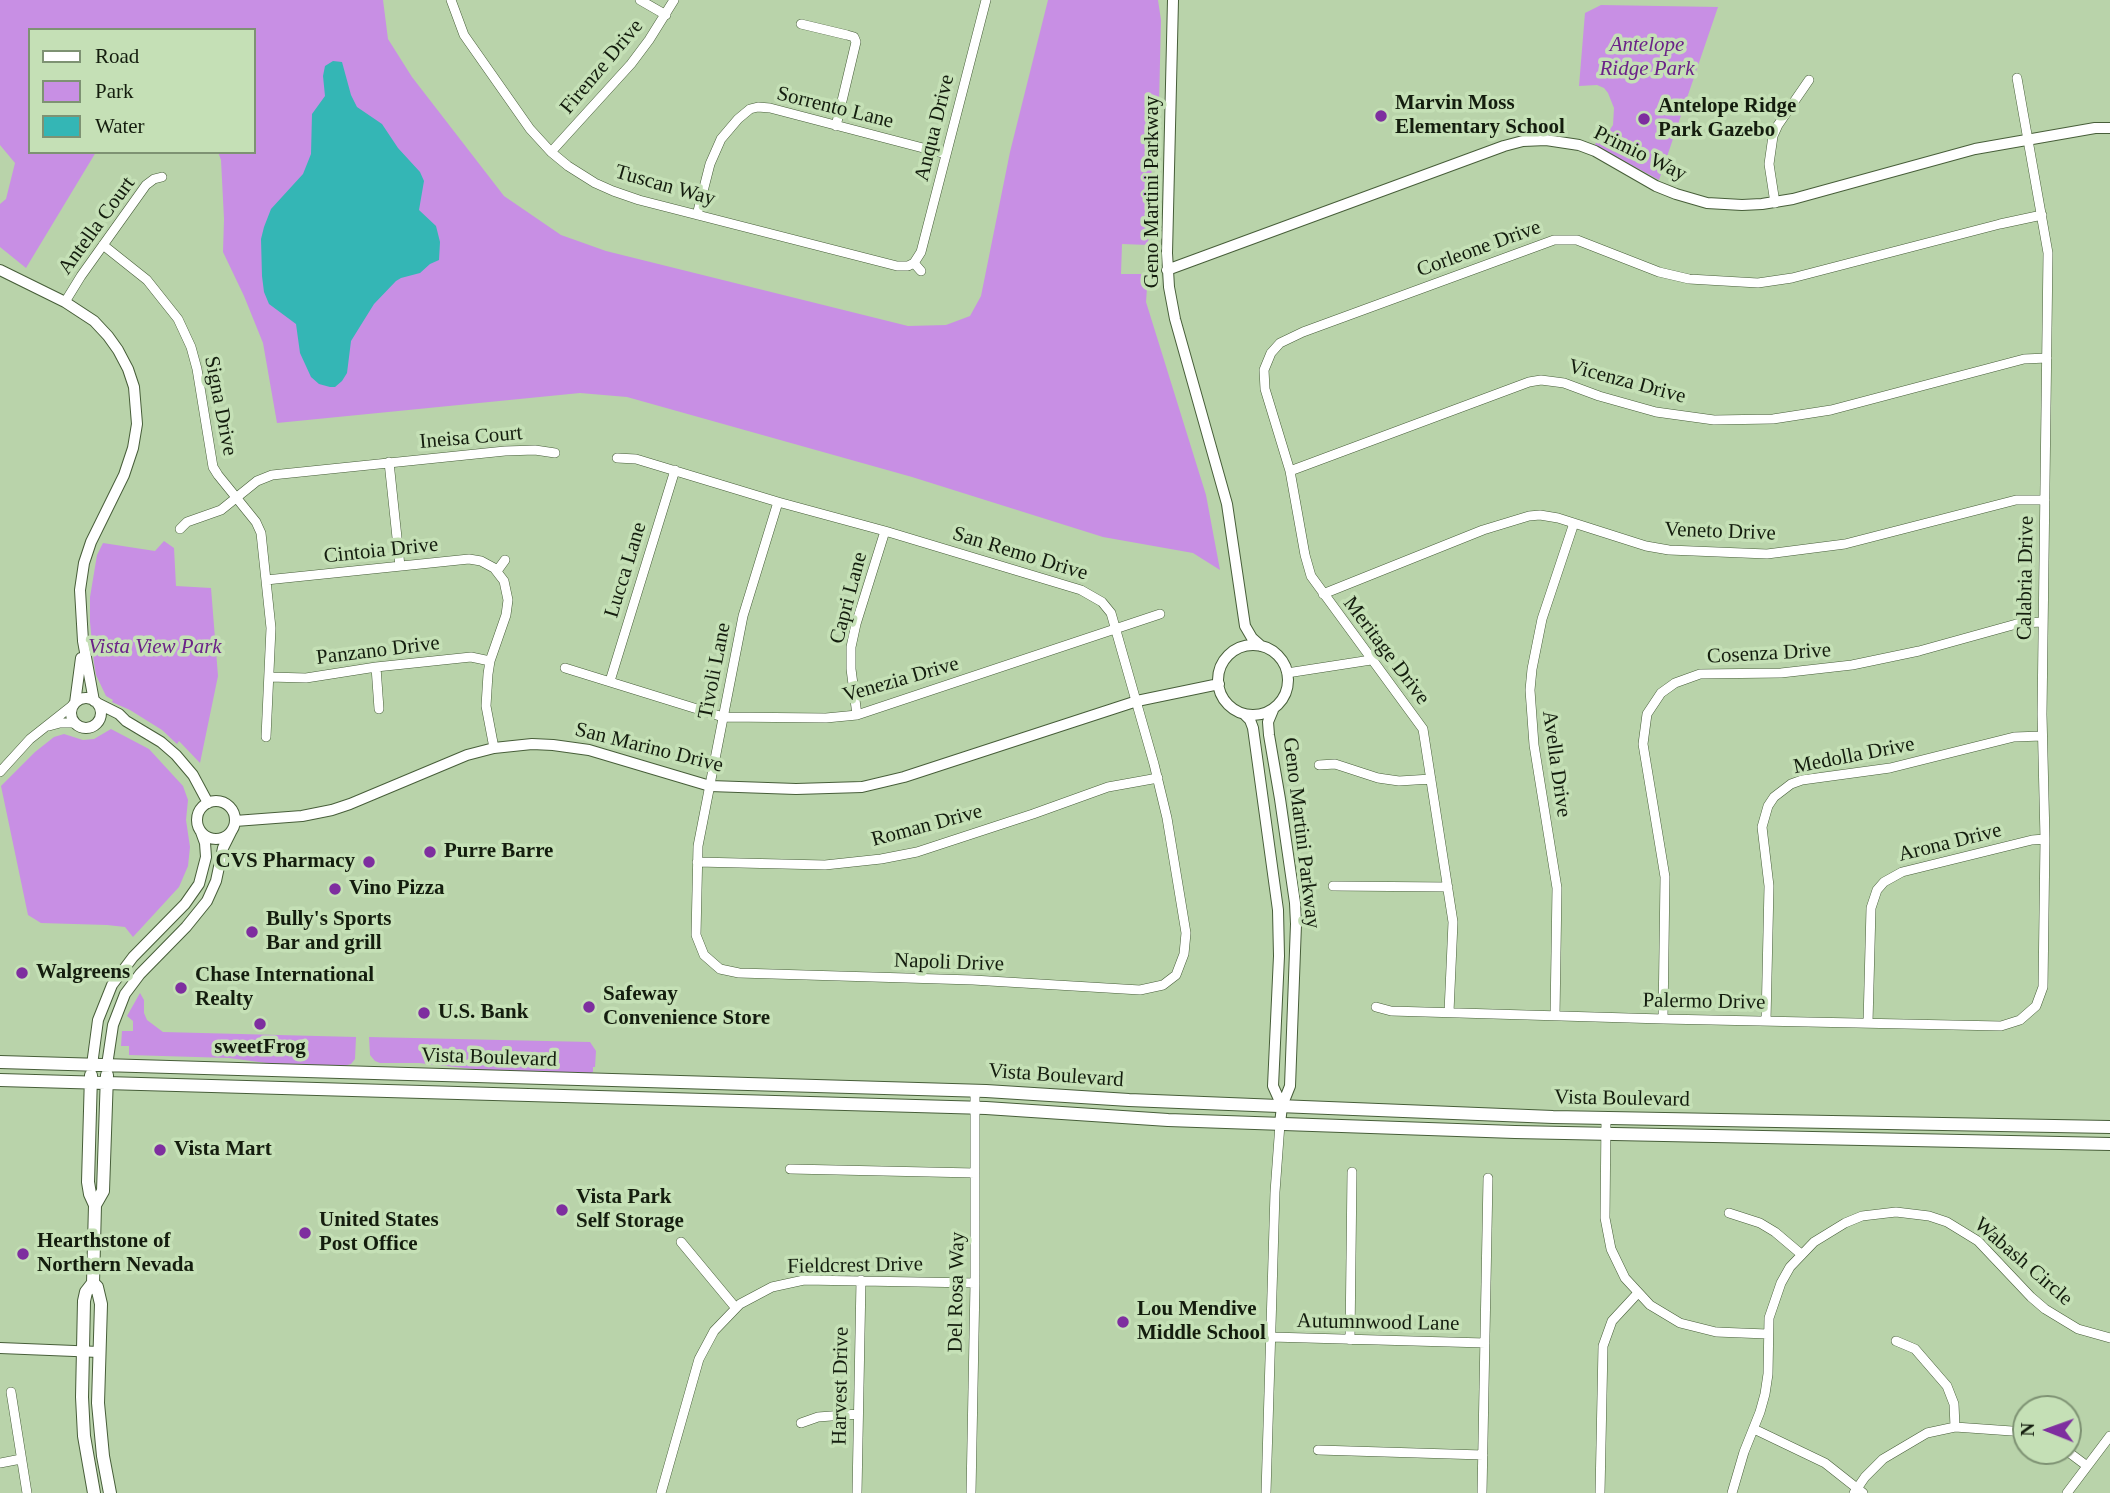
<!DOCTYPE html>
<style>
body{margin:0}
#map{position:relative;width:2110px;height:1493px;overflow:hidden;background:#b9d3aa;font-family:Georgia,serif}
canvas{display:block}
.legend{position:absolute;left:28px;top:28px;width:228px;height:126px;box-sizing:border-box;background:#c5e0b6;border:2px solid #7e9273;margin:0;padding:9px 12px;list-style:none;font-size:21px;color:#141d0e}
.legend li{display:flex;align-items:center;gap:14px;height:35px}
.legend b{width:35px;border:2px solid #7e9273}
.north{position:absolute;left:2012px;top:1395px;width:70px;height:70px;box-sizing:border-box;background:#c5e0b6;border:2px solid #7e9273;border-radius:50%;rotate:271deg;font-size:19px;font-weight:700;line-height:28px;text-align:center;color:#141d0e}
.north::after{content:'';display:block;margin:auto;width:24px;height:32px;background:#7e2e9f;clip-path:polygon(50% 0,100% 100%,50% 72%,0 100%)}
</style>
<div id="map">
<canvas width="2110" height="1493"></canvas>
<ul class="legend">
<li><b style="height:9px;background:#fff"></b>Road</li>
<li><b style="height:19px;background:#c88fe4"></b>Park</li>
<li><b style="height:19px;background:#34b6b5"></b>Water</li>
</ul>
<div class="north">N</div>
</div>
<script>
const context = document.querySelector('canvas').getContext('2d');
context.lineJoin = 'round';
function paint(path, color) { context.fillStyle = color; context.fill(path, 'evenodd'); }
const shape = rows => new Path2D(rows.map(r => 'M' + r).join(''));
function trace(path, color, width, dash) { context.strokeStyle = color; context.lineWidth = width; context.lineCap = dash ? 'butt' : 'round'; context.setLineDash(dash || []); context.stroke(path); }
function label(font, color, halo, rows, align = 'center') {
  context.font = font + ' Georgia,serif'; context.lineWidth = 7; context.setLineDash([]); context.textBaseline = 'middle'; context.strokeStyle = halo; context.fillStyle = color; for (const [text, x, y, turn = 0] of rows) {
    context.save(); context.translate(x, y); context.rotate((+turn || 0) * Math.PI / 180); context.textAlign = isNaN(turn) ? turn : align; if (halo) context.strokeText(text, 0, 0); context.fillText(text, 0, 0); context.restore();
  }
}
paint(shape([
 [0,0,383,0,388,39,412,77,504,196,561,235,606,251,908,326,946,325,970,316,981,296,1010,152,1048,0,1158,0,1161,20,1159,103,1154,120,1148,245,1122,244,1121,274,1148,274,1146,302,1206,495,1220,570,1193,553,1103,537,912,477,627,397,580,393,277,423,263,343,244,296,223,252,224,219,221,160,218,152,254,152,254,30,30,30,30,152,96,152,26,268,0,247,0,204,6,199,15,163,0,145],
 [1601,5,1718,7,1659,180,1595,145,1598,138,1609,131,1613,125,1614,108,1608,93,1604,88,1597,85,1579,86,1585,13],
 [164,541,174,548,176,586,211,588,218,676,200,763,179,741,177,744,162,730,130,710,112,702,113,700,106,696,96,675,94,663,90,622,90,597,97,555,103,543,155,551],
 [111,729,149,749,183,786,188,800,186,820,190,847,188,866,179,887,133,937,125,927,107,925,41,923,28,915,1,786,35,752,54,737,64,734,83,740,94,739],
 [140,993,144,1000,144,1013,147,1020,163,1032,356,1037,355,1059,351,1064,344,1066,274,1064,229,1058,129,1055,129,1046,121,1046,122,1031,133,1031,133,1021,127,1016],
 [369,1037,590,1042,596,1051,595,1067,593,1067,593,1072,589,1074,492,1071,419,1063,380,1063,375,1061,370,1055]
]), '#c88fe4');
paint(shape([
 [333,61,342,62,351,95,357,107,382,124,398,148,420,172,424,181,419,210,436,226,440,242,439,260,430,264,420,273,401,278,396,281,374,304,351,341,347,373,342,381,335,387,330,387,319,384,311,377,300,353,296,324,269,304,264,292,262,276,261,239,264,227,271,209,303,174,311,154,312,114,325,96,323,76,325,66]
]), '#34b6b5');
const minor = shape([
 [451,0,464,35,530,129,551,152,568,166,595,183,613,191,639,200,897,266,908,266,914,263],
 [640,0,666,15],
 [801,24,847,35,854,37,856,42,836,126],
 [551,152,631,64,649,40,674,0],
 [1775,203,1769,164,1773,136,1778,125,1809,80],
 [697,215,710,164,721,139,738,119,750,109,758,107,770,108,946,154],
 [103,245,147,280,178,319,191,347,197,369,213,467,218,475,256,522,261,533,271,628,266,737],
 [914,263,921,252,986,0],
 [914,263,921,271],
 [65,302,81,276,146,185,154,179,162,177],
 [617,458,636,459,778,502,885,531,1081,590,1102,602,1111,613,1154,764,1167,818,1186,933,1184,954,1176,975,1163,985,1140,990,973,980,739,973,720,969,704,955,696,935,698,846,743,616,778,502],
 [389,462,400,566],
 [1290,471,1529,382,1541,380,1564,383,1599,396,1656,412,1714,420,1773,419,1831,410,2024,359,2047,358],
 [180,529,187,522,221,510,257,481,272,475,505,451,535,450,555,453],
 [497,571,505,560],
 [266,580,469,559,481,561,494,568,504,581,508,600,506,615,490,661,488,674,486,706,494,748],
 [1323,594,1483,530,1529,516,1540,515,1558,518,1646,546,1669,550,1767,554,1845,544,2016,500,2045,500],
 [376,667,379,709],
 [565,668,723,717,826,718,857,715,1160,614],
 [1287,673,1371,660],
 [269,677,306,678,376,667,471,657,490,661],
 [610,681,675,470],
 [857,715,851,669,851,647,856,624,885,531],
 [49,726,60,723,75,723],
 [1319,765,1335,764,1378,778,1399,781,1431,779],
 [0,772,30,739,73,705],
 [697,862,825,865,881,859,917,852,1033,814,1108,787,1158,778],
 [1333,886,1448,887],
 [1376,1007,1391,1011,1663,1019,2001,1026,2020,1020,2036,1006,2043,987,2045,839,2042,714,2048,253,2017,78],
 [1449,1012,1453,922,1423,729,1311,576,1305,555,1290,471,1265,389,1264,370,1271,353,1280,343,1303,332,1554,240,1577,240,1659,272,1689,279,1758,283,1792,278,2000,224,2042,215],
 [1555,1016,1557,888,1534,745,1530,690,1532,669,1542,619,1574,523],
 [1663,1019,1665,877,1643,744,1647,714,1661,693,1675,683,1700,674,1781,673,1852,665,1919,651,2020,623,2043,622],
 [1766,1021,1769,886,1762,827,1768,806,1774,797,1791,784,1802,780,1890,768,2014,737,2042,736],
 [1868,1023,1871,908,1877,890,1884,882,1902,872,2032,840,2045,839],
 [1606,1118,1605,1218,1611,1249,1625,1278,1650,1305,1680,1323,1716,1332,1767,1334],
 [790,1169,975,1173],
 [1729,1213,1760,1223,1775,1232,1801,1254],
 [681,1242,735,1307],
 [1271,1337,1485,1343],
 [1350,1340,1352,1172],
 [1896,1341,1915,1349,1947,1386,1954,1404,1955,1427],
 [11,1392,27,1493],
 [801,1423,818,1417,858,1414],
 [1754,1429,1825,1463,1863,1493],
 [1318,1450,1483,1455],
 [2067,1451,2087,1466],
 [0,1463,21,1459],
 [661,1493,699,1359,714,1331,740,1304,772,1287,804,1280,975,1283],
 [857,1493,861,1280],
 [971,1493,975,1283,975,1091],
 [1266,1493,1275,1192,1280,1124],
 [1482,1493,1488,1178],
 [1600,1493,1603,1346,1612,1321,1637,1294],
 [1732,1493,1744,1452,1760,1412,1765,1394,1768,1374,1769,1318,1781,1283,1790,1267,1814,1242,1845,1223,1862,1216,1896,1212,1929,1216,1947,1222,1978,1241,2031,1297,2045,1309,2078,1329,2110,1338],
 [1854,1493,1865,1477,1883,1459,1927,1433,1955,1427,2026,1432],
 [2067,1493,2110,1436]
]);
const tertiary = shape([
 [1173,0,1167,253,1169,287,1175,319,1227,504,1245,626,1252,638,1261,646],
 [0,270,65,302,94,321,108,336,118,350,128,369,134,387,137,424,133,448,124,475,91,542,84,563,80,590,83,641,94,701],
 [1167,270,1504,146,1523,141,1546,140,1579,145,1595,151,1656,186,1676,194,1707,203,1742,205,1762,204,1793,199,1975,149,2095,128,2110,128],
 '1218 680a35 35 0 1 1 70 0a35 35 0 1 1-70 0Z',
 '71 713a15 15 0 1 1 30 0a15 15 0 1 1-30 0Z',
 [75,703,81,658],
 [97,703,119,714,126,721,161,742,176,755,193,775,208,803],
 [1273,710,1268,722,1269,735,1280,799,1295,903,1296,924,1290,1086,1282,1106,1280,1124],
 [1244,714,1250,720,1253,728,1278,910,1279,956,1273,1086,1282,1106],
 '197 820a19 19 0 1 1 38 0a19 19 0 1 1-38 0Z',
 [235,821,302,816,332,810,350,804,467,755,494,748,532,744,553,745,589,750,710,786,796,789,862,787,904,777,1137,701,1219,684],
 [92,1065,98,1020,112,985,133,957,185,904,199,884,206,857,205,843,201,832],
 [107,1065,113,1025,125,994,140,974,186,927,207,901,216,881,223,848,232,830],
 [0,1348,99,1352]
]);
const secondary = shape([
 [0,1062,986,1091,1129,1100,1553,1117,2110,1127],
 [91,1075,88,1182,90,1194,95,1205,93,1283,86,1292,84,1301,82,1397,84,1436,94,1493],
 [0,1080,986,1108,1168,1120,1515,1132,2110,1144],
 [95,1205,103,1191,107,1075],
 [93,1283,97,1287,101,1304,98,1403,103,1456,110,1493]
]);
trace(minor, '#475e39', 10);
trace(tertiary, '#475e39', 12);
trace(secondary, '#475e39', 14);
trace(minor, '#fff', 9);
trace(tertiary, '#fff', 10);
trace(secondary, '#fff', 12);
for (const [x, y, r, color] of [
 [1381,116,7,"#7e2e9f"],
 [1644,119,7,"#7e2e9f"],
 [430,852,7,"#7e2e9f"],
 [369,862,7,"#7e2e9f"],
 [335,889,7,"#7e2e9f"],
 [252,932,7,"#7e2e9f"],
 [22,973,7,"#7e2e9f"],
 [181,988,7,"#7e2e9f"],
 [589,1007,7,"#7e2e9f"],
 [424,1013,7,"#7e2e9f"],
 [260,1024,7,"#7e2e9f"],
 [160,1150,7,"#7e2e9f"],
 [562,1210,7,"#7e2e9f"],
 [305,1233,7,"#7e2e9f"],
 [23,1254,7,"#7e2e9f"],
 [1123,1322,7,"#7e2e9f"]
]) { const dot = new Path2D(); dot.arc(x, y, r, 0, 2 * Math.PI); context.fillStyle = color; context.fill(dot); trace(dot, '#c5e0b6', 2.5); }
label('italic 21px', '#6b2288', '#c5e0b6', [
 ["Antelope",1647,45],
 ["Ridge Park",1647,69],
 ["Vista View Park",155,647]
]);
label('21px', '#141d0e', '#c5e0b6', [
 ["Firenze Drive",602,67,-50],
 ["Sorrento Lane",835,108,14],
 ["Anqua Drive",935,128,-76],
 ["Primio Way",1640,154,26],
 ["Tuscan Way",665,186,16],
 ["Geno Martini Parkway",1152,192,-90],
 ["Antella Court",97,226,-54],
 ["Corleone Drive",1479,249,-20],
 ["Vicenza Drive",1627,382,15],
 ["Signa Drive",220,406,79],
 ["Ineisa Court",471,438,-5],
 ["Veneto Drive",1720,532,2],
 ["Cintoia Drive",381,551,-6],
 ["San Remo Drive",1020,554,17],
 ["Lucca Lane",626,570,-73],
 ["Calabria Drive",2026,578,-89],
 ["Capri Lane",849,598,-75],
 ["Panzano Drive",378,651,-7],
 ["Meritage Drive",1386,651,53],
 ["Cosenza Drive",1769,654,-3],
 ["Tivoli Lane",715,671,-79],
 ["Venezia Drive",901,680,-16],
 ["San Marino Drive",649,748,14],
 ["Medolla Drive",1854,756,-11],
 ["Avella Drive",1556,764,82],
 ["Roman Drive",927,826,-15],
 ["Geno Martini Parkway",1301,833,83],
 ["Arona Drive",1950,843,-14],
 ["Napoli Drive",949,963,2],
 ["Palermo Drive",1704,1002,1],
 ["Vista Boulevard",489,1058,2],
 ["Vista Boulevard",1056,1076,4],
 ["Vista Boulevard",1622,1099,1],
 ["Wabash Circle",2023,1262,41],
 ["Fieldcrest Drive",855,1266,-1],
 ["Del Rosa Way",957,1292,-89],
 ["Autumnwood Lane",1378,1323,1],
 ["Harvest Drive",841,1386,-89]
]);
label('bold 21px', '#141d0e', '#c5e0b6', [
 ["Marvin Moss",1395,104],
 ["Elementary School",1395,128],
 ["Antelope Ridge",1658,107],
 ["Park Gazebo",1658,131],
 ["Purre Barre",444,852],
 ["CVS Pharmacy",355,862,"right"],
 ["Vino Pizza",349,889],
 ["Bully's Sports",266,920],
 ["Bar and grill",266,944],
 ["Walgreens",36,973],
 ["Chase International",195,976],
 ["Realty",195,1000],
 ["Safeway",603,995],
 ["Convenience Store",603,1019],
 ["U.S. Bank",438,1013],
 ["sweetFrog",260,1048,"center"],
 ["Vista Mart",174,1150],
 ["Vista Park",576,1198],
 ["Self Storage",576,1222],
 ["United States",319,1221],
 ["Post Office",319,1245],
 ["Hearthstone of",37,1242],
 ["Northern Nevada",37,1266],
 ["Lou Mendive",1137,1310],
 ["Middle School",1137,1334]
], 'left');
</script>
